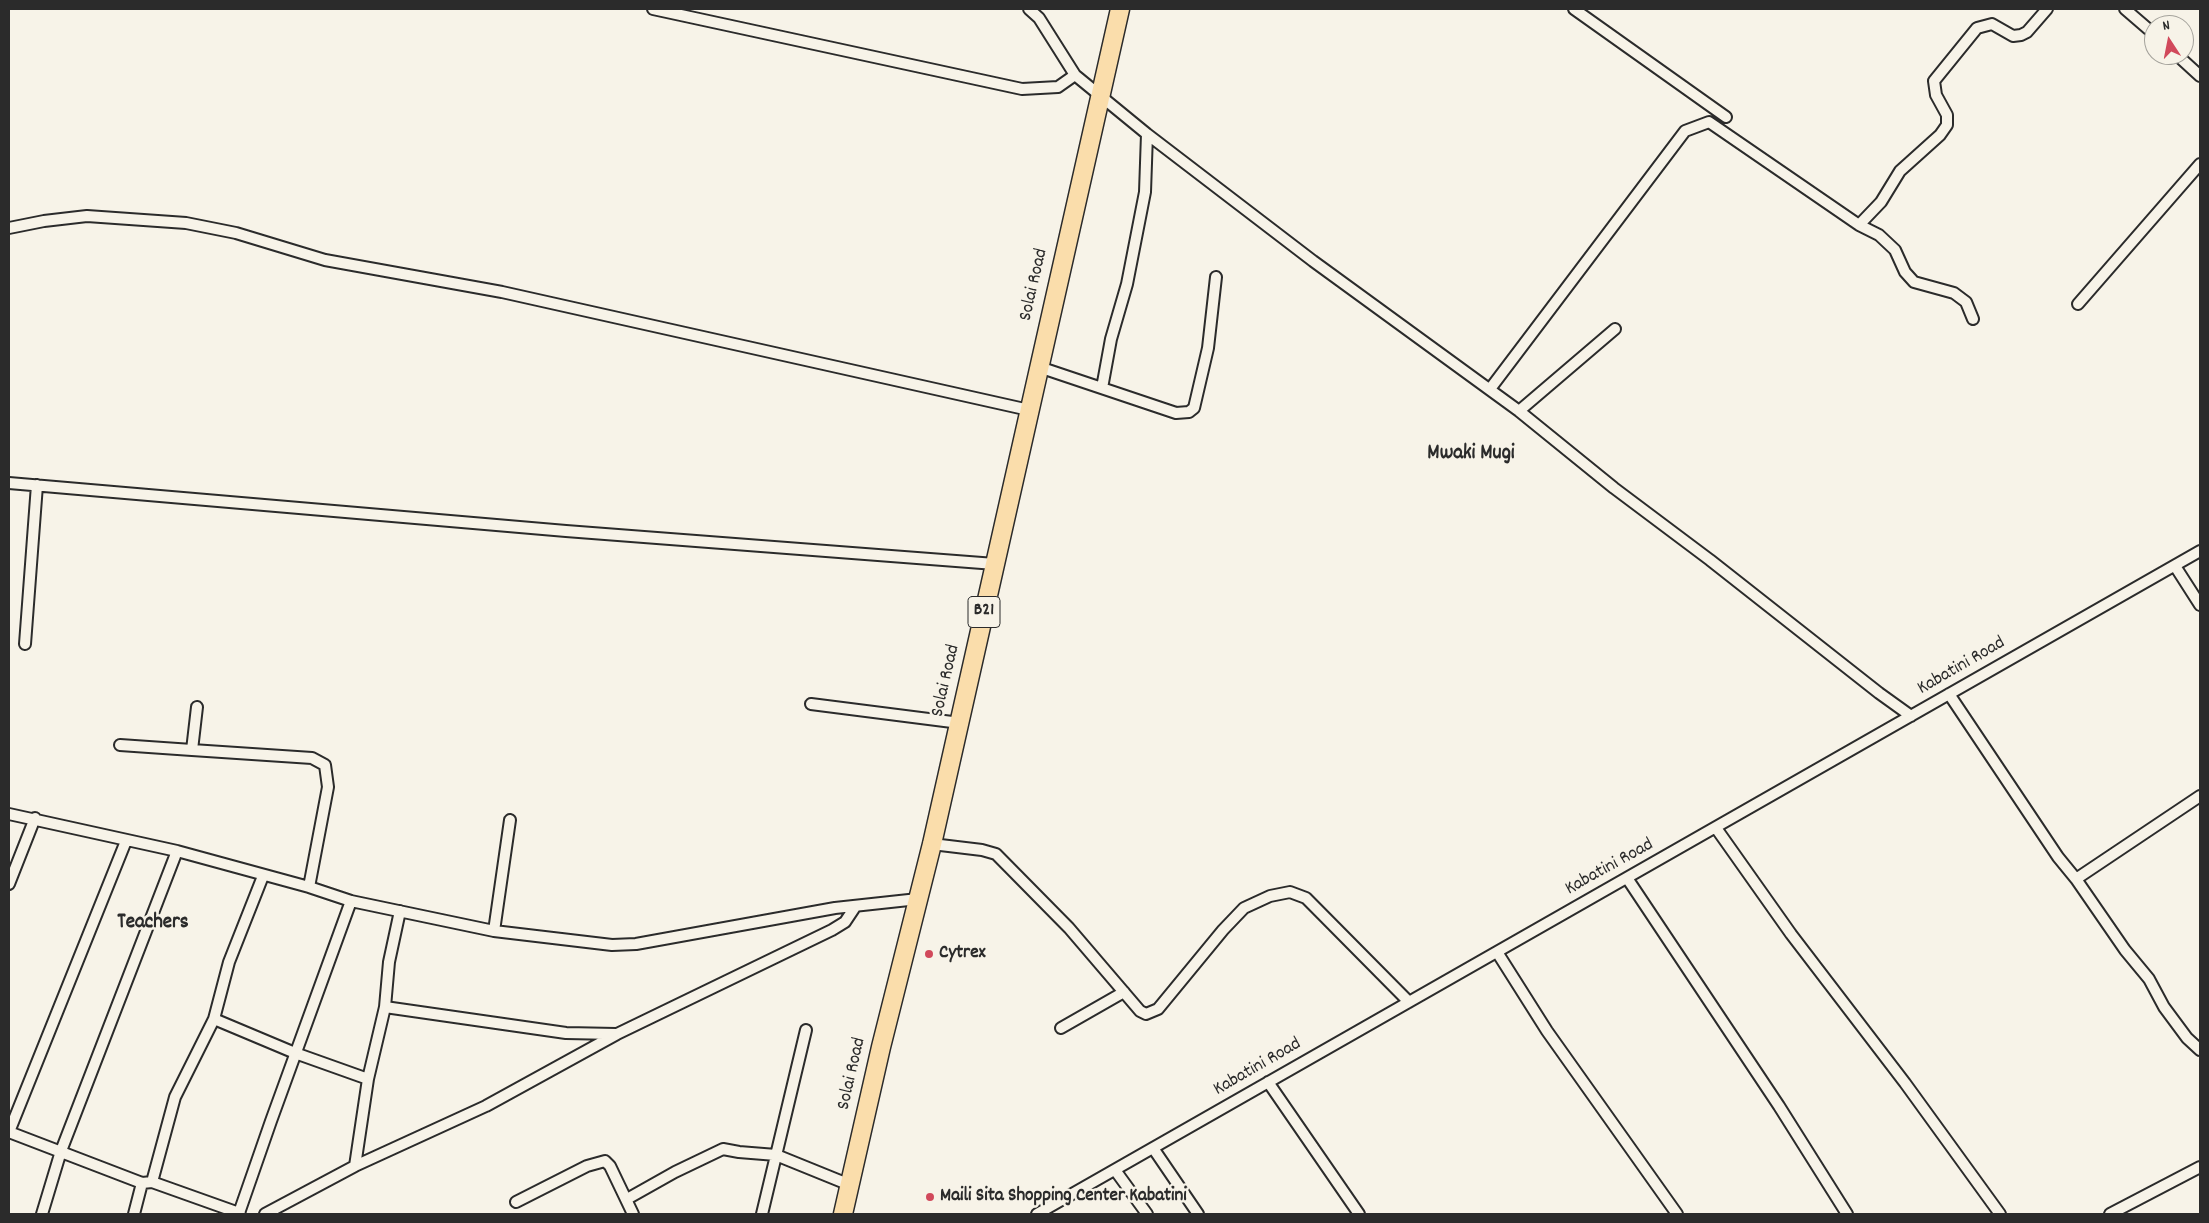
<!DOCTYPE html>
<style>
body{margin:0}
#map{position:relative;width:2209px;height:1223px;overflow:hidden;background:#f7f3e8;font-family:Dekko,sans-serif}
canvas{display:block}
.frame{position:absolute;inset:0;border:10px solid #2b2b2b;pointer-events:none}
.north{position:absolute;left:2144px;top:15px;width:50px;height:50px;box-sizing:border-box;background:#f7f3e8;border:1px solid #a5a39c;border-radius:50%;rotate:349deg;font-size:14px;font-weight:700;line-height:20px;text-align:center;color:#2b2b2b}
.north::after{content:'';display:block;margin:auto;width:18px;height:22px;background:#d1495b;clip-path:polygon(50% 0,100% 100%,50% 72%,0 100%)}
</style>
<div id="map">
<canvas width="2209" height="1223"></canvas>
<div class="frame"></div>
<div class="north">N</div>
</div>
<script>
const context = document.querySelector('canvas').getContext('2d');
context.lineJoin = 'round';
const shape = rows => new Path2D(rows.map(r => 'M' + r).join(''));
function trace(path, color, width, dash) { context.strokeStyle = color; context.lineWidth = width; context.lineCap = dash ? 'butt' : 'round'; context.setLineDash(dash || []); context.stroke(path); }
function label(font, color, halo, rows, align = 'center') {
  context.font = font + ' Dekko,sans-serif'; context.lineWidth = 5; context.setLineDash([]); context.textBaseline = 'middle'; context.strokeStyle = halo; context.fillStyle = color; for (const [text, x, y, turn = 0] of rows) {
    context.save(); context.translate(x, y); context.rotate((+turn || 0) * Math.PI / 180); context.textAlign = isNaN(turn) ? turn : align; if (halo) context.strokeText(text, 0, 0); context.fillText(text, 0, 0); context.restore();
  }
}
const street = shape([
 [653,9,1022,89,1058,87,1075,75],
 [1029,9,1039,18,1075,75,1147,134,1313,261,1519,411,1614,488,1710,560,1879,693,1911,716],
 [1574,9,1726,117],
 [2125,9,2154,34],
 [2177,55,2200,76],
 [1859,225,1881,202,1900,171,1940,135,1947,125,1947,115,1936,95,1934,81,1977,28,1992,24,2013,36,2021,35,2027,32,2047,9],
 [9,228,44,221,87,216,186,223,236,233,325,260,502,292,1029,410],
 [2078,304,2200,164],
 [1039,367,1176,413,1189,412,1194,408,1208,348,1216,277],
 [1102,388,1111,339,1127,284,1145,192,1147,134],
 [1490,389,1685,131,1709,122,1859,225,1879,235,1895,250,1905,272,1914,282,1954,293,1966,302,1973,319],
 [1519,411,1615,329],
 [9,483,566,531,995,564],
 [2175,566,2200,605],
 [25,644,37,485],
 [1949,694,2058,857,2076,879,2125,950,2149,979,2164,1007,2187,1038,2200,1050],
 [811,704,960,723],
 [120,745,192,750,197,707],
 [192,750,312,758,325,765,328,787,309,887],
 [9,814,177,851,309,887,351,901,494,931,612,945,636,944,835,908,918,899],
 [1716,828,1791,934,1905,1083,2000,1214],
 [932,844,982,850,996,854,1069,928,1140,1011,1146,1014,1158,1009,1223,930,1244,908,1270,896,1290,892,1306,898,1409,1002],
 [1627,878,1779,1106,1847,1214],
 [2076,879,2200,796],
 [9,884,35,818],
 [494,931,510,820],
 [1497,952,1547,1031,1677,1214],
 [385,1007,566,1033,616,1034],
 [214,1019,295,1053,368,1079],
 [1061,1028,1124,992],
 [1268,1082,1359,1214],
 [9,1132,126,841],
 [9,1132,142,1183,152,1182,239,1213],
 [1153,1148,1198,1214],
 [355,1166,368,1079,385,1007,389,962,400,911],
 [1115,1170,1147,1214],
 [152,1182,175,1097,214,1019,229,962,263,876],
 [627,1199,675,1172,723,1149,739,1152,776,1155,850,1185],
 [516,1202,587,1166,605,1161,610,1166,633,1214],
 [42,1214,61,1151,177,851],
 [134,1214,142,1183],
 [240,1214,239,1213,271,1121,351,901],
 [265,1214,355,1166,486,1106,617,1034,832,930,845,922,855,907],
 [762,1214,806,1030],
 [1037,1214,2200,551],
 [2110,1214,2200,1167]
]);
const highway = shape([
 [843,1214,881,1047,932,844,1120,9]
]);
trace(street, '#2b2b2b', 14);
trace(highway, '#2b2b2b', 21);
trace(street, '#f7f3e8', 10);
trace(highway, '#faddab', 18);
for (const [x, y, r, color] of [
 [929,954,5,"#d1495b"],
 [930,1197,5,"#d1495b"]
]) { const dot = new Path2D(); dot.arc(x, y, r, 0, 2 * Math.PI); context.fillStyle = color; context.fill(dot); trace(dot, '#f7f3e8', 2); }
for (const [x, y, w] of [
 [984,612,32]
]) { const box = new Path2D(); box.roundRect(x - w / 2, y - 15.5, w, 31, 4); context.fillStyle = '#f7f3e8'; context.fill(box); trace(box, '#2b2b2b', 1); }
label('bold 18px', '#2b2b2b', null, [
 ["B21",984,612]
]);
label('19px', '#2b2b2b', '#f7f3e8', [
 ["Solai Road",1035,285,-77],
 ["Kabatini Road",1962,667,-30],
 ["Solai Road",947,681,-77],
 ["Kabatini Road",1610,868,-29],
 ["Kabatini Road",1258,1068,-30],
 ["Solai Road",853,1074,-77]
]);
label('bold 19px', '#2b2b2b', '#f7f3e8', [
 ["Cytrex",939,954],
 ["Maili Sita Shopping Center Kabatini",940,1197]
], 'left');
label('bold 21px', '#2b2b2b', '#f7f3e8', [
 ["Mwaki Mugi",1471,455],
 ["Teachers",153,924]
]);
</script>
